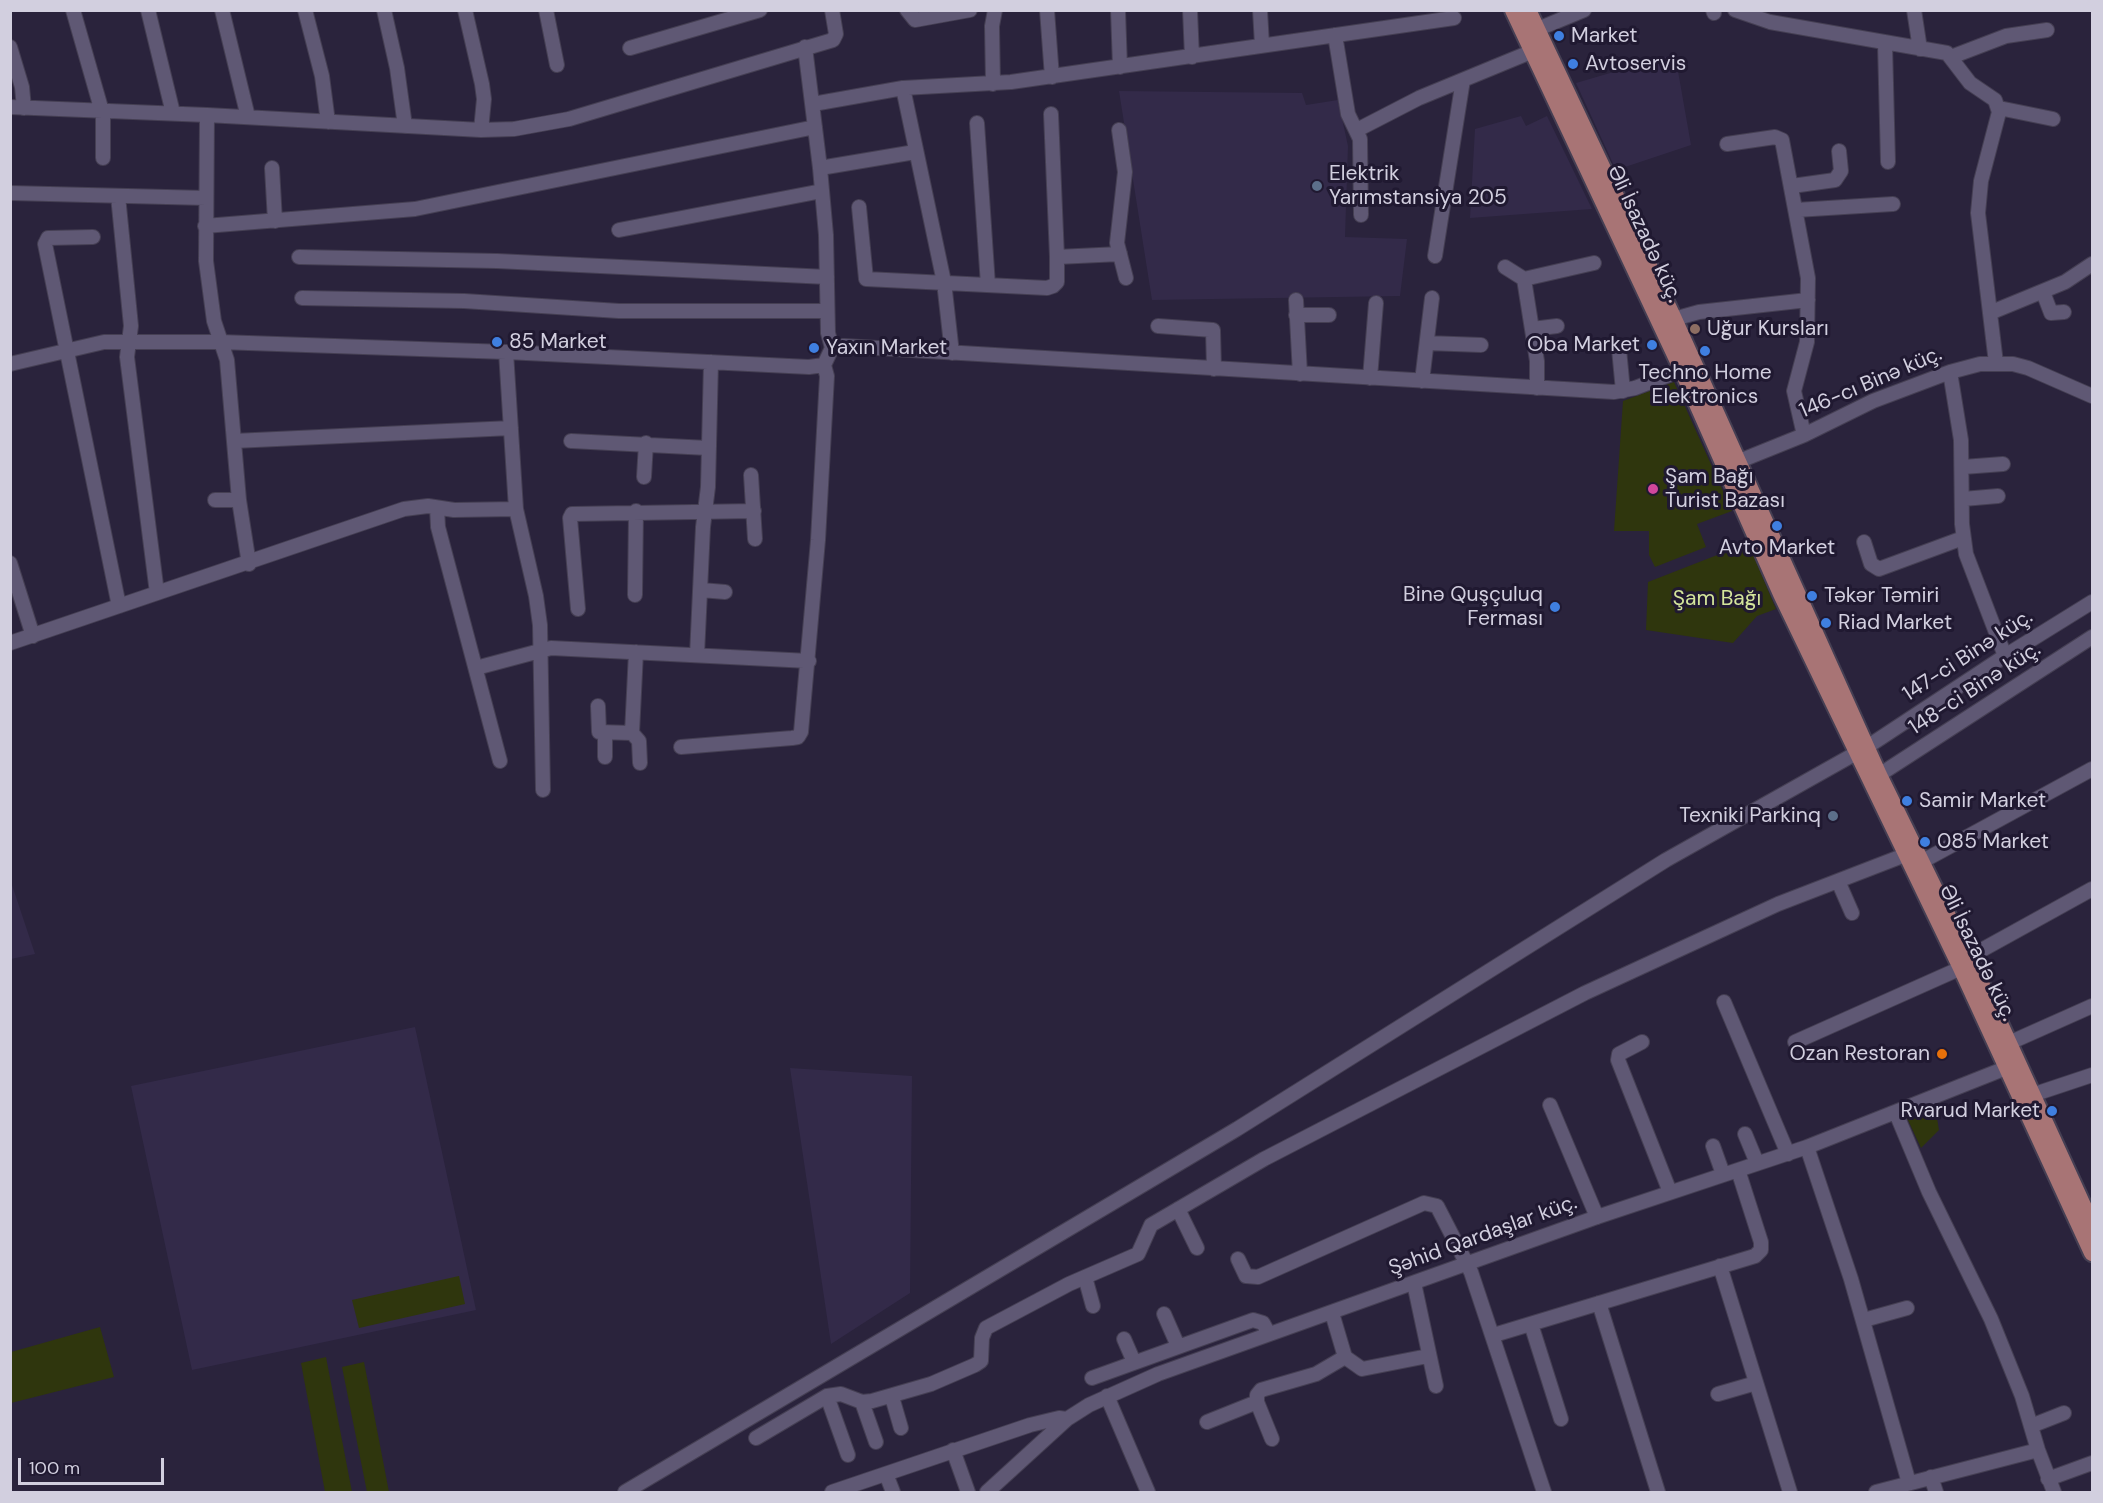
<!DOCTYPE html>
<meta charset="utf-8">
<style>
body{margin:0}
#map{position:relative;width:2103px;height:1503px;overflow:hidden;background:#2a233c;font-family:"DM Sans",sans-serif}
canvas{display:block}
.frame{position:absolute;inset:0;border:12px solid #d2cfdf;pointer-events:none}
.scale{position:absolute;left:18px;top:1458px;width:146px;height:27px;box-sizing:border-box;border:3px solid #d2cfdf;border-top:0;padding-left:8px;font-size:18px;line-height:21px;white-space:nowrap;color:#d2cfdf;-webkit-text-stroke:4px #201931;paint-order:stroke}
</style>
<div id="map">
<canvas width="2103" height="1503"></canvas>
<div class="frame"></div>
<div class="scale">100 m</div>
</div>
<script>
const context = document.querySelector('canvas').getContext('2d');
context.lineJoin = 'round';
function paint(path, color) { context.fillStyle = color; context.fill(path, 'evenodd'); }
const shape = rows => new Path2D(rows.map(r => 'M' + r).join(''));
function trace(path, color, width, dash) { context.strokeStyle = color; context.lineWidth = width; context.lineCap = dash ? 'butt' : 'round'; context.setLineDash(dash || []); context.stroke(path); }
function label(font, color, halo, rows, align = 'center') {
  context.font = font + ' "DM Sans",sans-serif'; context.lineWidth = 6; context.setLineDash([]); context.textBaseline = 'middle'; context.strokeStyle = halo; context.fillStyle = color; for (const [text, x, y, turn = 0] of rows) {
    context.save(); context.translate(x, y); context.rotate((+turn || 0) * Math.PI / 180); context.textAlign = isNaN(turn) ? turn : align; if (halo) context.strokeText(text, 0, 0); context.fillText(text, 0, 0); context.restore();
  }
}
paint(shape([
 [1675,54,1691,145,1616,170,1576,83],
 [1119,91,1302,93,1306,105,1338,100,1348,146,1345,237,1407,239,1400,296,1152,300],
 [1521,116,1526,126,1547,116,1592,209,1470,218,1475,129],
 [10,879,35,954,11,959,10,959],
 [415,1027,476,1310,192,1370,131,1086],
 [790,1068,912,1076,910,1293,831,1344]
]), '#332a49');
paint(shape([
 [1674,382,1732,511,1697,524,1706,547,1655,567,1649,555,1649,531,1614,531,1623,401],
 [1748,543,1776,609,1757,616,1733,643,1646,630,1648,582],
 [1935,1106,1939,1130,1921,1148,1907,1118],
 [459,1276,465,1304,359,1328,352,1300],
 [100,1327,114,1377,11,1403,11,1352],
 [326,1357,352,1492,325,1492,301,1363],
 [364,1362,389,1492,367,1492,342,1367]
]), '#2f360d');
const minor = shape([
 [73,10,103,115,103,158],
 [148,10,173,113],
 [222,10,248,117],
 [305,10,322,76,328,122],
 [384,10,397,68,405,126],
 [465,10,482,84,484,99,481,130],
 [546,10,557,65],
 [907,10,915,20,970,10],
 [1047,10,1052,77],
 [1118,10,1120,67],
 [1190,10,1192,57],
 [1260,10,1262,45],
 [1713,10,1714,13],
 [1735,10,1770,22,1947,53,1970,83,1995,100,1999,112,1981,181,1978,213,1996,363],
 [1914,10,1920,49],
 [1538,29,1584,10],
 [1335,35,1348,114,1360,139,1361,215],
 [1885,44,1888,162],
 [10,47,22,87,24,108],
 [805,47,820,168,826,235,828,333,832,348],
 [630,48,760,10],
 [1951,57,2006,36,2047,30],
 [993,84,992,26,995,10],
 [903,88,944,282,952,353],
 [813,104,903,88,1011,82,1454,18],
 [10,107,207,115,481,130,514,129,569,119,833,40,836,34,832,10],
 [1999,108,2053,119],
 [207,115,206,261,214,321,227,360,239,500,249,564],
 [977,123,988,285],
 [1119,130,1125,172,1117,243,1126,278],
 [1357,130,1419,98,1533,51],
 [1727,144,1775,137,1782,140,1808,278,1807,342,1794,391,1804,435],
 [272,168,275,221],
 [820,168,915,152],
 [1792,186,1835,180,1841,171,1839,151],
 [10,193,206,198],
 [118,196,131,326,127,357,157,593],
 [859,207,866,279,1047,288,1053,286,1057,282,1057,257,1051,114],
 [1796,210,1893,204],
 [205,226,415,209,815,127],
 [619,230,822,191],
 [93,237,48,238,45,244,119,606],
 [1435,256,1463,80],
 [299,257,497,261,827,277],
 [1057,257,1120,254],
 [1505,267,1524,279],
 [2043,292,2051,313,2064,312],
 [302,298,464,301,619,311,827,311],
 [1296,300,1300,374],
 [1992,312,2065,282,2092,264],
 [1296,315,1329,315],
 [1674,319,1699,312,1808,300],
 [1158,326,1213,330,1214,369],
 [1532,329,1557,326],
 [1427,343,1481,345],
 [1619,349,1623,391],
 [506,352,516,509,536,596,540,625,543,790],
 [10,364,104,342,220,342,506,352,809,367,824,365,832,348,844,346,1614,392,1635,388,1682,370],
 [1950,372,1961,440,1962,524,1966,554,2005,656],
 [1370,378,1376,303],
 [1422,381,1432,298],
 [1537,388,1537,361,1524,279,1594,263],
 [234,441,511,428],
 [571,441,708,448],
 [1737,462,1804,435,1873,401,1950,372,1980,364,2013,364,2028,368,2092,396],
 [1963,467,2003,464],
 [751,475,755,539],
 [644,477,646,443],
 [1963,499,1998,496],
 [215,500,239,500],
 [437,508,438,527,500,761],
 [1864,542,1871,564,1879,569,1963,538],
 [10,563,33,636],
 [701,590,725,592],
 [635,595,636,511],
 [578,609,570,518,572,514,754,511],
 [10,643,404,509,428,506,454,510,516,509],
 [697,655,703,527,708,487,711,362],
 [476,668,551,648,809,661],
 [598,706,599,732,632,733,636,652],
 [632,733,639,741,640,763],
 [681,747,792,738,798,737,801,732,818,540,827,376,824,365],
 [605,757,605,734],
 [1879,775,2092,637],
 [1921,862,2092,769],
 [1838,881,1852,913],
 [1969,957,2092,889],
 [1724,1002,1788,1154],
 [1642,1042,1619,1054,1618,1060,1670,1192],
 [1795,1042,1961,968],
 [2009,1043,2092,1006],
 [2032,1095,2092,1075],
 [1550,1105,1597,1217],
 [1896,1113,1929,1192,1991,1319,2022,1396,2038,1450,2054,1492],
 [1745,1134,1757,1163],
 [1713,1146,1723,1174],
 [1807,1147,1851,1279,1909,1483],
 [1178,1209,1197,1248],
 [1238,1259,1246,1276,1258,1277,1424,1203,1437,1206,1471,1272,1544,1492],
 [1720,1266,1790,1492],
 [1085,1277,1093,1306],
 [1414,1283,1436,1386],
 [1599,1303,1658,1492],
 [1164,1314,1178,1346],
 [1864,1320,1907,1308],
 [1531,1324,1561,1419],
 [1494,1335,1755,1256,1761,1250,1761,1242,1738,1170],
 [1124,1339,1134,1362],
 [1345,1357,1362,1369,1428,1356],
 [1092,1378,1253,1320,1263,1323,1269,1334],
 [1718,1394,1756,1383],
 [827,1396,848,1455],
 [1107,1396,1148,1492],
 [892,1397,901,1428],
 [862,1402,876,1442],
 [1257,1402,1272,1439],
 [1207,1422,1257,1402,1257,1395,1261,1390,1316,1374,1345,1357,1332,1313],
 [2031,1426,2064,1413],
 [756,1438,827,1396,841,1394,862,1402,872,1401,931,1384,975,1365,981,1361,982,1338,986,1328,1069,1284,1138,1254,1151,1225,1264,1159,1585,993,1778,904,1905,855],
 [953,1450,968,1492],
 [886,1474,893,1492],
 [1931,1477,1936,1492],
 [2048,1479,2092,1463],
 [625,1492,1237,1129,1666,860,1867,747,2005,656,2092,602],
 [832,1492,1030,1425,1059,1418,1067,1419],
 [987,1492,1067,1419,1089,1405,1158,1374,1597,1217,1807,1147,2016,1064],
 [1876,1492,2038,1450]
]);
const major = shape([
 [1513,10,1682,370,1781,594,1961,968,2092,1253],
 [1528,10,1674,319,1879,775,1992,1006,2092,1225]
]);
trace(minor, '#453f53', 16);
trace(major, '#453f53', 20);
trace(minor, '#5f5874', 14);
trace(major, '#a87475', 16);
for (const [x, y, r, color] of [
 [1559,36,6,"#3f7fe0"],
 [1573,64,6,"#3f7fe0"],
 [1317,186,6,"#5c6f8a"],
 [1695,329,6,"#8d6e63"],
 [497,342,6,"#3f7fe0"],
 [1652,345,6,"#3f7fe0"],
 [814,348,6,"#3f7fe0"],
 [1705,351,6,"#3f7fe0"],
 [1653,489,6,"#d1479c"],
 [1777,526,6,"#3f7fe0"],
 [1812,596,6,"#3f7fe0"],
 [1555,607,6,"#3f7fe0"],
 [1826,623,6,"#3f7fe0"],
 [1907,801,6,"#3f7fe0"],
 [1833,816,6,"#5c6f8a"],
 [1925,842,6,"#3f7fe0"],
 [1942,1054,6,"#e8710a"],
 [2052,1111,6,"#3f7fe0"]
]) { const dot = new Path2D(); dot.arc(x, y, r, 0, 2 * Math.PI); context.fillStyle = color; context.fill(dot); trace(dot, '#201931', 2); }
label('21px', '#d2cfdf', '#201931', [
 ["Market",1571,36],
 ["Avtoservis",1585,64],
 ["Elektrik",1329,174],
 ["Yarımstansiya 205",1329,198],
 ["Uğur Kursları",1707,329],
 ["85 Market",509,342],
 ["Oba Market",1640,345,"right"],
 ["Yaxın Market",826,348],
 ["Techno Home",1705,373,"center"],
 ["Elektronics",1705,397,"center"],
 ["Şam Bağı",1665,477],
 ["Turist Bazası",1665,501],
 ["Avto Market",1777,548,"center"],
 ["Binə Quşçuluq",1543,595,"right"],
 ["Ferması",1543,619,"right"],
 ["Təkər Təmiri",1824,596],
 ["Riad Market",1838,623],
 ["Samir Market",1919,801],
 ["Texniki Parkinq",1821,816,"right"],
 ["085 Market",1937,842],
 ["Ozan Restoran",1930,1054,"right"],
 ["Rvarud Market",2040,1111,"right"]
], 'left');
label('21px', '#d2cfdf', '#201931', [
 ["Əli İsazadə küç.",1644,234,65],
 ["146-cı Binə küç.",1871,383,-23],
 ["147-ci Binə küç.",1968,656,-33],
 ["148-ci Binə küç.",1975,689,-33],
 ["Əli İsazadə küç.",1977,953,64],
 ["Şəhid Qardaşlar küç.",1483,1236,-20]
]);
label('21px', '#d4e59b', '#201931', [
 ["Şam Bağı",1717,599]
]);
</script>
